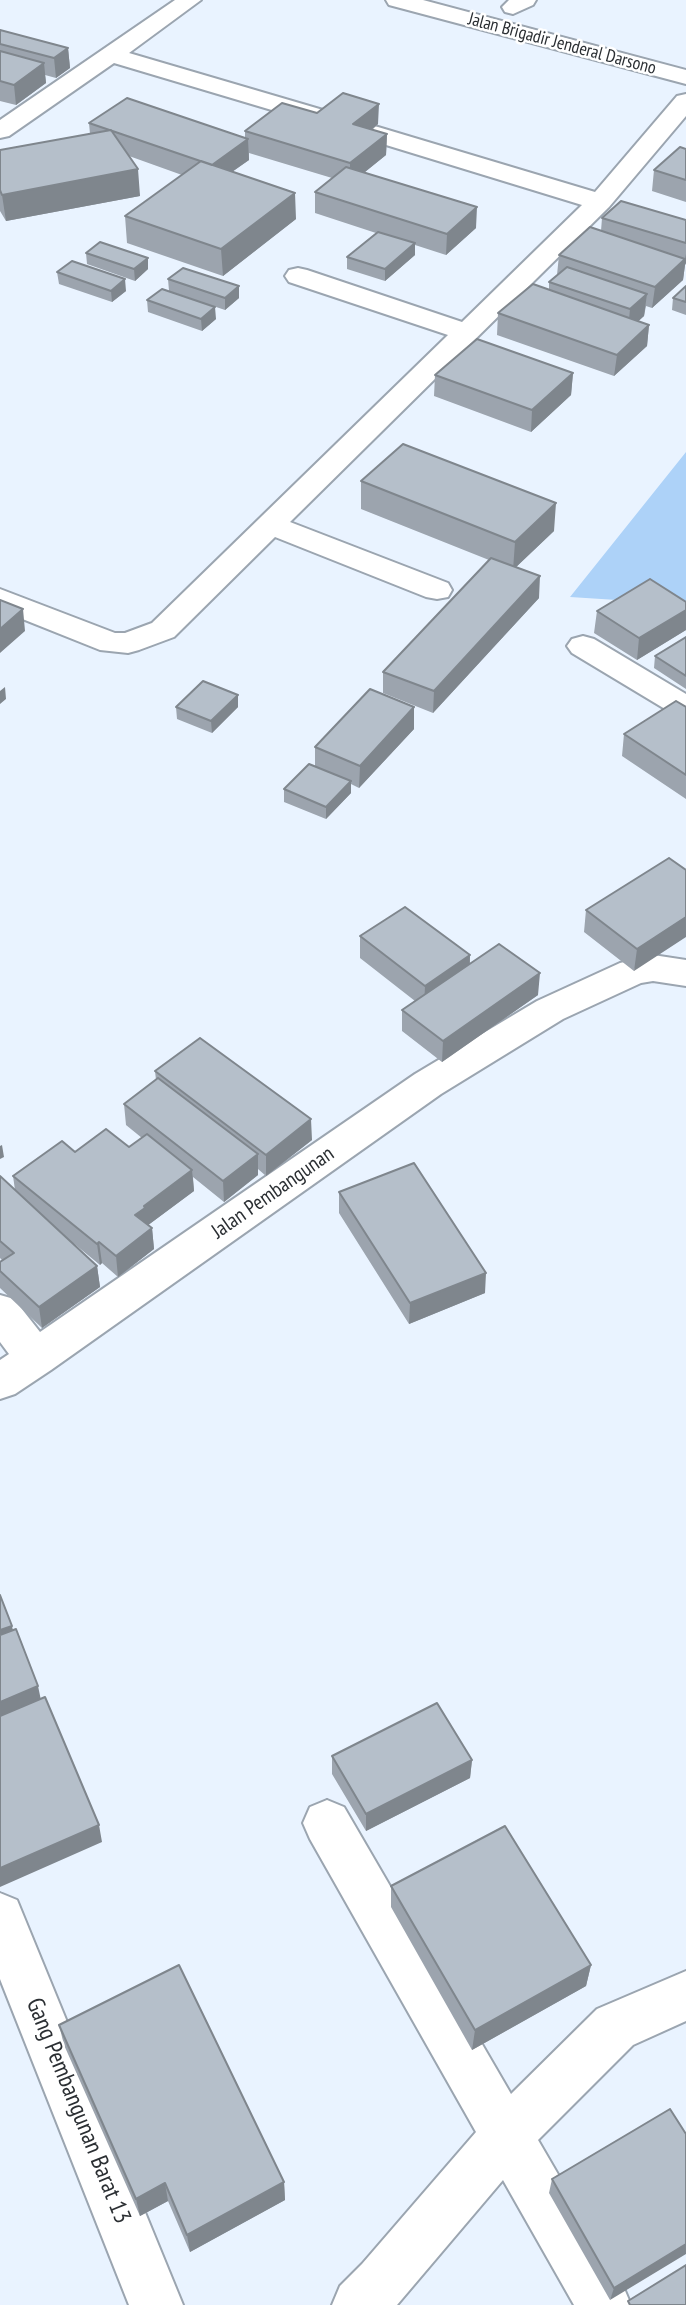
<!DOCTYPE html>
<style>
body{margin:0}
canvas{display:block;background:#e9f3ff}
</style>
<canvas width="686" height="2305"></canvas>
<script>
const context = document.querySelector('canvas').getContext('2d');
context.lineJoin = 'round';
function paint(path, color) { context.fillStyle = color; context.fill(path, 'evenodd'); }
const shape = rows => new Path2D(rows.map(r => 'M' + r).join(''));
function trace(path, color, width, dash) { context.strokeStyle = color; context.lineWidth = width; context.lineCap = dash ? 'butt' : 'round'; context.setLineDash(dash || []); context.stroke(path); }
function label(font, color, halo, rows, align = 'center') {
  context.font = font + ' "PT Sans Narrow",sans-serif'; context.lineWidth = 5; context.setLineDash([]); context.textBaseline = 'middle'; context.strokeStyle = halo; context.fillStyle = color; for (const [text, x, y, turn = 0] of rows) {
    context.save(); context.translate(x, y); context.rotate((+turn || 0) * Math.PI / 180); context.textAlign = isNaN(turn) ? turn : align; if (halo) context.strokeText(text, 0, 0); context.fillText(text, 0, 0); context.restore();
  }
}
paint(shape([
 [686,452,686,618,617,600,570,597]
]), '#add2f8');
const minor = shape([
 [175,0,201,0,129,53,340,115,343,120,340,125,331,127,322,125,114,63,9,136,0,138,0,120,175,0],
 [509,0,536,0,533,5,513,14,505,12,502,7,509,0],
 [686,94,686,116,609,207,290,522,448,583,452,590,448,597,437,599,426,597,275,537,174,637,139,650,128,653,100,650,0,610,0,589,115,633,125,633,152,623,448,335,289,282,285,276,289,270,298,268,307,270,462,322,582,205,360,137,357,132,360,127,369,125,378,127,595,192,677,96,686,94],
 [583,636,594,639,686,694,686,718,675,715,572,653,567,646,572,639,583,636],
 [653,955,686,960,686,986,653,981,641,983,563,1019,441,1094,51,1370,15,1394,0,1399,0,1360,9,1354,0,1342,0,1295,14,1299,40,1332,415,1074,537,1001,620,963,653,955],
 [327,1800,344,1807,511,2094,597,2009,686,1971,686,2021,633,2045,538,2140,623,2286,631,2305,574,2305,503,2180,397,2305,332,2305,340,2286,362,2264,476,2132,310,1839,303,1823,310,1807,327,1800],
 [0,1893,17,1900,183,2305,129,2305,0,1979,0,1893]
]);
const highway = shape([
 [386,0,423,0,686,70,686,84,389,5,386,0]
]);
trace(minor, '#9ba5b0', 4);
trace(highway, '#9ba5b0', 4);
paint(minor, '#fff');
paint(highway, '#fff');
paint(shape([
 [0,30,68,48,70,68,56,78,45,75,46,83,16,105,0,101],
 [317,113,378,124,372,130,387,134,386,155,365,172,476,228,446,255,415,245,415,255,385,281,347,269,347,257,376,233,315,213,315,192,332,178,249,153,249,160,232,172,296,219,223,276,127,243,125,216,182,175,129,156,140,196,6,221,0,211,0,150,90,134,89,123,245,138,245,131],
 [686,149,686,202,652,191,654,170],
 [602,218,686,220,686,263,685,265,683,280,652,308,646,306,644,316,638,321,649,325,647,346,614,376,497,335,498,313,549,290,549,282,557,275,559,255,601,231],
 [86,253,148,258,148,269,135,281,87,264],
 [57,272,126,291,112,302,59,284],
 [168,279,239,298,225,310,169,291],
 [686,286,686,315,672,310,673,298],
 [147,300,216,319,202,331,148,312],
 [573,373,571,395,531,432,434,396,435,375],
 [361,481,554,531,516,567,539,598,433,713,383,693,383,672,489,560,361,509],
 [686,602,686,630,637,660,594,633,597,611],
 [686,637,686,689,654,668,655,656],
 [176,707,238,707,212,733,177,719],
 [414,707,414,729,359,788,351,784,351,793,326,819,284,802,284,789,315,766,315,747],
 [686,707,686,799,622,756,624,734],
 [669,858,634,971,584,932,586,910],
 [360,936,470,955,470,964,538,995,442,1062,402,1031,402,1010,415,1001,360,958],
 [155,1071,312,1140,266,1176,258,1169,258,1175,224,1202,193,1177,194,1191,148,1225,152,1228,154,1249,118,1277,102,1263,100,1265,72,1242,97,1266,100,1287,42,1328,0,1288,0,1262,3,1261,0,1258,0,1176,15,1190,13,1176,75,1152,129,1147,142,1138,126,1125,124,1104,156,1080],
 [339,1192,485,1293,409,1324,339,1213],
 [332,1756,472,1760,470,1778,366,1831,332,1774],
 [391,1886,591,1965,586,1986,472,2050,391,1907],
 [59,2025,284,2182,285,2200,190,2252,168,2201,140,2216,64,2045],
 [686,2134,610,2300,549,2193,552,2179]
]), '#9ca4ae');
paint(shape([
 [68,48,70,68,56,78,54,58],
 [44,63,46,83,16,105,14,85],
 [379,104,378,124,353,145,353,124],
 [387,134,386,155,350,184,350,163],
 [248,139,249,160,213,185,212,165],
 [138,169,140,196,6,221,2,195],
 [295,193,296,219,223,276,221,249],
 [477,207,476,228,446,255,447,234],
 [415,243,415,255,385,281,385,269],
 [686,254,686,263,685,265,683,280,652,308,655,287,685,259],
 [148,258,148,269,135,281,134,269],
 [125,279,126,291,112,302,111,291],
 [239,286,239,298,225,310,225,298],
 [647,294,644,316,628,331,630,309],
 [215,307,216,319,202,331,201,319],
 [649,325,647,346,614,376,617,355],
 [573,373,571,395,531,432,532,410],
 [556,503,554,531,513,570,515,542],
 [540,576,539,598,433,713,434,691],
 [23,609,25,631,0,653,0,629],
 [686,610,686,630,637,660,639,638],
 [5,687,6,699,0,704,0,691],
 [238,695,238,707,212,733,211,721],
 [414,707,414,729,359,788,360,766],
 [351,781,351,793,326,819,326,807],
 [686,917,686,937,634,971,637,949],
 [470,955,469,977,424,1008,425,986],
 [540,973,538,995,442,1062,443,1041],
 [311,1119,312,1140,266,1176,266,1155],
 [2,1145,4,1157,0,1159,0,1146],
 [258,1154,258,1175,224,1202,223,1181],
 [192,1170,194,1191,147,1226,135,1215,144,1206],
 [152,1228,154,1249,118,1277,116,1256],
 [99,1242,102,1263,100,1265,97,1244],
 [97,1266,100,1287,42,1328,39,1307],
 [486,1273,485,1293,409,1324,410,1303],
 [12,1626,16,1645,0,1651,0,1630],
 [38,1686,42,1705,0,1722,0,1702],
 [472,1760,470,1778,366,1831,366,1814],
 [99,1825,102,1842,0,1887,0,1868],
 [591,1965,586,1986,472,2050,475,2030],
 [284,2182,285,2200,190,2252,187,2235],
 [165,2183,168,2201,140,2216,136,2199],
 [686,2244,686,2254,610,2300,614,2288]
]), '#7f868d');
const building = shape([
 [0,30,68,48,54,58,0,44,0,30],
 [0,51,44,63,14,85,0,81,0,51],
 [343,93,379,104,353,124,387,134,350,163,245,131,282,103,317,113,343,93],
 [127,98,248,139,212,165,89,123,127,98],
 [111,130,138,169,2,195,0,190,0,150,111,130],
 [680,147,686,149,686,180,654,170,680,147],
 [201,161,295,193,221,249,125,216,201,161],
 [346,167,477,207,447,234,315,192,346,167],
 [621,201,686,220,686,243,602,218,621,201],
 [590,227,685,259,655,287,559,255,590,227],
 [378,232,415,243,385,269,347,257,378,232],
 [100,242,148,258,134,269,86,253,100,242],
 [72,261,125,279,111,291,57,272,72,261],
 [567,267,647,294,630,309,549,282,567,267],
 [183,268,239,286,225,298,168,279,183,268],
 [533,284,649,325,617,355,498,313,533,284],
 [686,286,686,302,673,298,686,286],
 [162,289,215,307,201,319,147,300,162,289],
 [477,339,573,373,532,410,435,375,477,339],
 [403,444,556,503,515,542,361,481,403,444],
 [491,558,540,576,434,691,383,672,491,558],
 [650,579,686,602,686,610,639,638,597,611,650,579],
 [0,600,23,609,0,629,0,600],
 [686,637,686,676,655,656,686,637],
 [203,681,238,695,211,721,176,707,203,681],
 [370,689,414,707,360,766,315,747,370,689],
 [676,701,686,707,686,775,624,734,676,701],
 [309,764,351,781,326,807,284,789,309,764],
 [669,858,686,870,686,917,637,949,586,910,669,858],
 [405,907,470,955,425,986,360,936,405,907],
 [499,944,540,973,443,1041,402,1010,499,944],
 [200,1038,311,1119,266,1155,155,1071,200,1038],
 [158,1078,258,1154,223,1181,124,1104,158,1078],
 [106,1129,129,1147,147,1134,192,1170,144,1206,145,1208,135,1215,152,1228,116,1256,99,1242,97,1244,13,1176,62,1141,75,1152,106,1129],
 [414,1163,486,1273,410,1303,339,1192,414,1163],
 [0,1176,97,1266,39,1307,0,1271,0,1262,14,1253,0,1241,0,1176],
 [0,1595,12,1626,0,1630,0,1595],
 [16,1629,38,1686,0,1702,0,1635,16,1629],
 [45,1697,99,1825,0,1868,0,1716,45,1697],
 [437,1703,472,1760,366,1814,332,1756,437,1703],
 [505,1826,591,1965,475,2030,391,1886,505,1826],
 [179,1965,284,2182,187,2235,165,2183,136,2199,59,2025,179,1965],
 [670,2109,686,2134,686,2244,614,2288,552,2179,670,2109],
 [686,2265,686,2305,630,2305,628,2301,686,2265]
]);
paint(building, '#b5bfca');
trace(building, '#7f868d', 2);
label('18px', '#2b2f33', '#fff', [
 ["Jalan Brigadir Jenderal Darsono",562,44,15]
]);
label('21px', '#2b2f33', '#fff', [
 ["Jalan Pembangunan",273,1193,-35]
]);
label('24px', '#2b2f33', '#fff', [
 ["Gang Pembangunan Barat 13",78,2111,68]
]);
</script>
